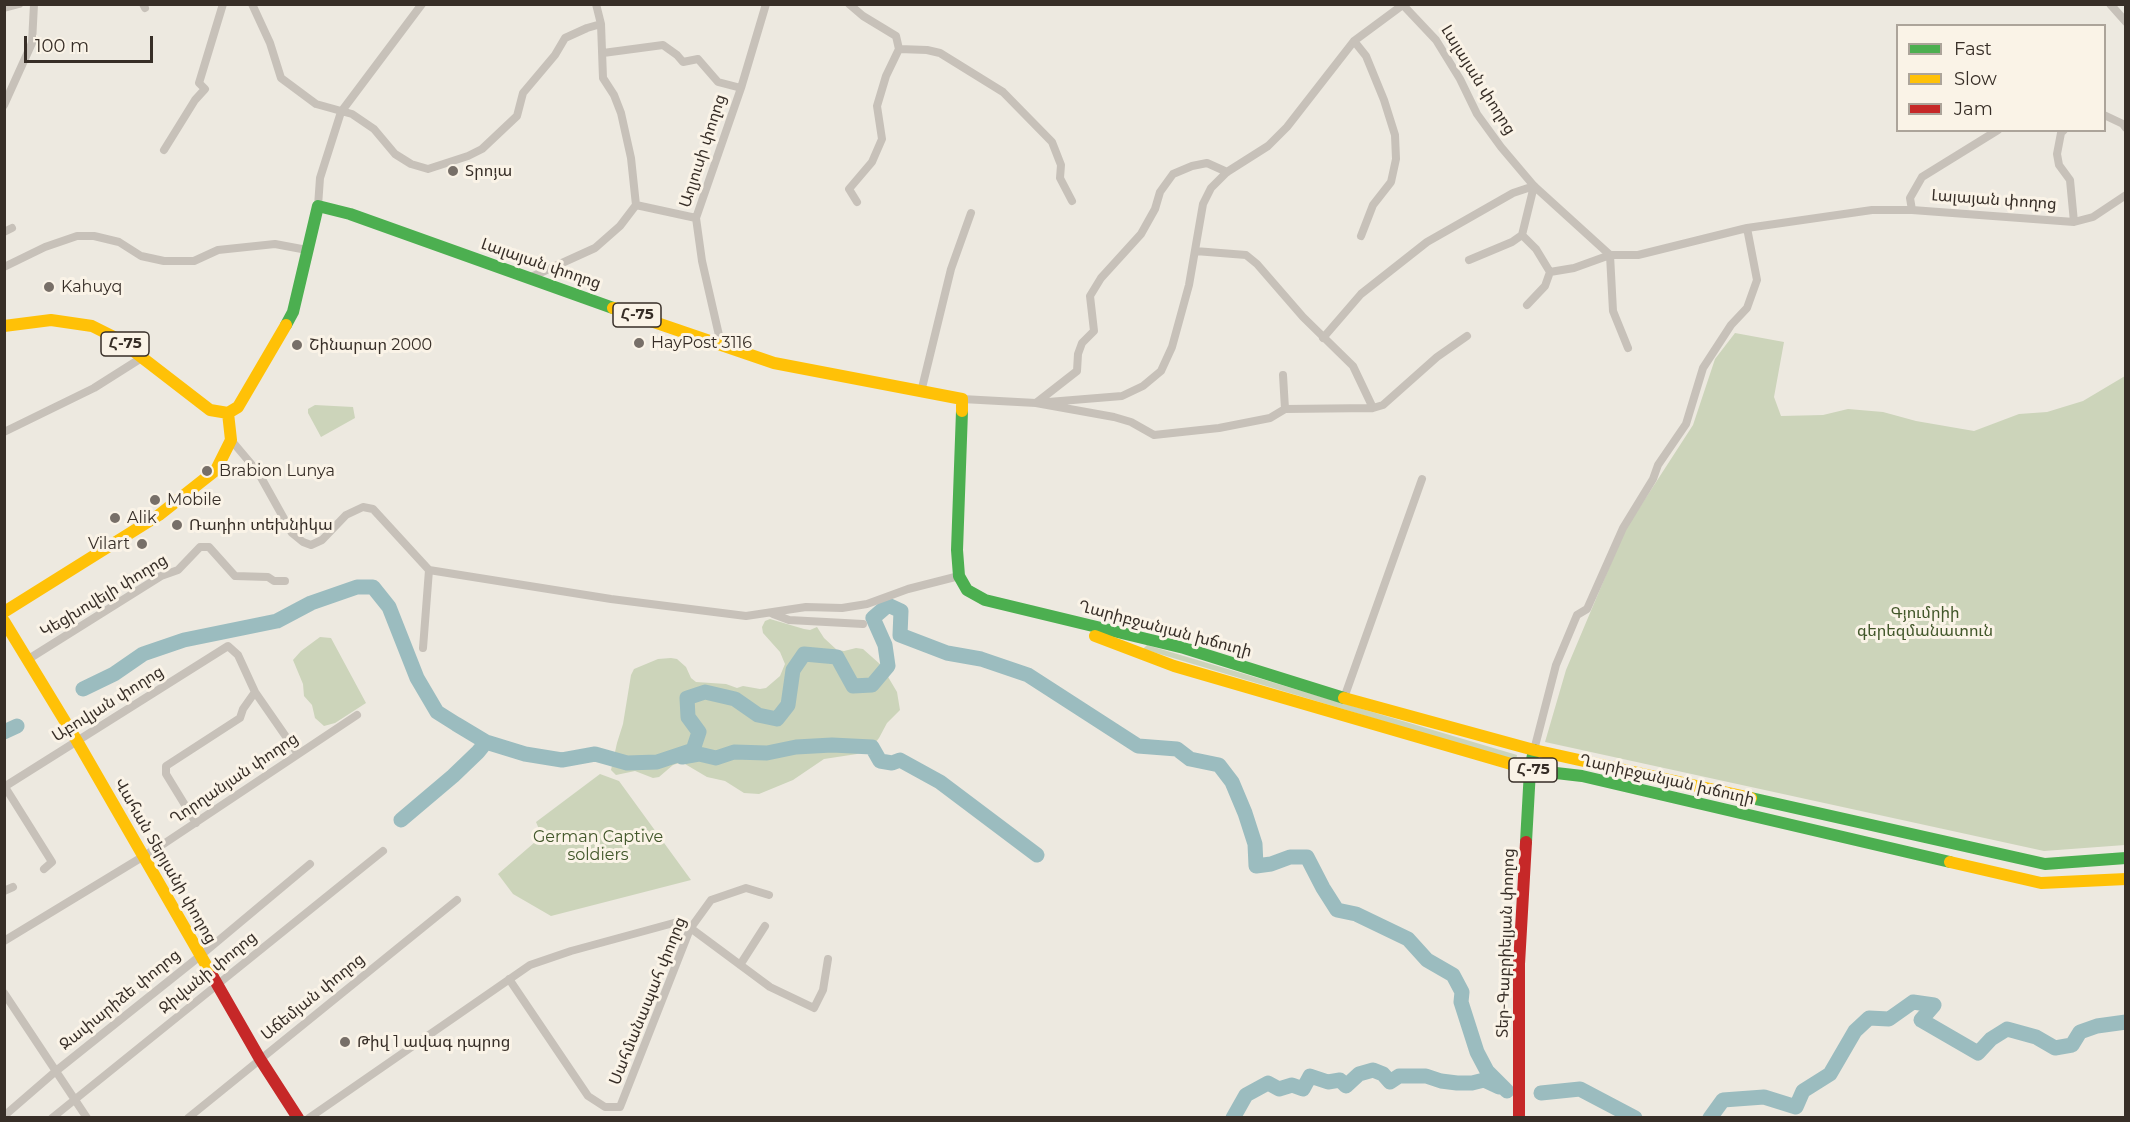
<!DOCTYPE html>
<meta charset="utf-8">
<style>
body{margin:0}
#map{position:relative;width:2130px;height:1122px;overflow:hidden;background:#ede9e0;font-family:Montserrat,sans-serif}
canvas{display:block}
.frame{position:absolute;inset:0;border:6px solid #372e27;pointer-events:none}
.legend{position:absolute;left:1896px;top:24px;width:210px;height:108px;box-sizing:border-box;background:#faf3e7;border:2px solid #aca49a;margin:0;padding:8px 10px;list-style:none;font-size:18px;color:#372e27}
.legend li{display:flex;align-items:center;gap:12px;height:30px}
.legend b{width:30px;border:2px solid #aca49a}
.scale{position:absolute;left:24px;top:36px;width:129px;height:27px;box-sizing:border-box;border:3px solid #372e27;border-top:0;padding-left:8px;font-size:18px;line-height:21px;white-space:nowrap;color:#372e27;-webkit-text-stroke:4px #faf3e7;paint-order:stroke}
</style>
<div id="map">
<canvas width="2130" height="1122"></canvas>
<div class="frame"></div>
<ul class="legend">
<li><b style="height:8px;background:#4caf50"></b>Fast</li>
<li><b style="height:8px;background:#ffc107"></b>Slow</li>
<li><b style="height:8px;background:#c62828"></b>Jam</li>
</ul>
<div class="scale">100 m</div>
</div>
<script>
const context = document.querySelector('canvas').getContext('2d');
context.lineJoin = 'round';
function paint(path, color) { context.fillStyle = color; context.fill(path, 'evenodd'); }
const shape = rows => new Path2D(rows.map(r => 'M' + r).join(''));
function trace(path, color, width, dash) { context.strokeStyle = color; context.lineWidth = width; context.lineCap = dash ? 'butt' : 'round'; context.setLineDash(dash || []); context.stroke(path); }
function label(font, color, halo, rows, align = 'center') {
  context.font = font + ' Montserrat,"Noto Sans Armenian",sans-serif'; context.lineWidth = 6; context.setLineDash([]); context.textBaseline = 'middle'; context.strokeStyle = halo; context.fillStyle = color; for (const [text, x, y, turn = 0] of rows) {
    context.save(); context.translate(x, y); context.rotate((+turn || 0) * Math.PI / 180); context.textAlign = isNaN(turn) ? turn : align; if (halo) context.strokeText(text, 0, 0); context.fillText(text, 0, 0); context.restore();
  }
}
paint(shape([
 [1735,333,1784,342,1774,397,1781,416,1823,415,1848,409,1883,412,1916,421,1974,431,2019,414,2047,412,2083,401,2125,376,2125,845,2044,851,1545,742,1566,670,1625,530,1693,425,1715,359],
 [315,405,353,407,355,418,321,437,308,413,308,409],
 [770,619,804,629,810,630,817,627,824,638,837,650,844,651,856,648,863,649,881,665,897,692,900,710,887,723,879,738,872,747,857,754,824,759,793,780,759,794,744,793,725,781,707,777,685,764,679,763,673,765,659,777,653,778,635,771,616,775,611,770,617,743,623,724,631,675,634,669,658,659,671,658,677,659,686,667,691,678,696,682,726,684,737,688,743,686,760,689,766,688,780,676,785,664,780,652,763,633,762,627,765,621],
 [320,637,331,638,366,703,335,723,324,726,315,718,312,705,304,696,303,684,293,660,301,651],
 [1147,645,1517,755,1516,761,1143,649],
 [600,774,619,781,691,880,551,916,513,894,498,874,542,836,536,822]
]), '#ccd4ba');
trace(shape([
 [83,689,114,674,143,654,184,640,277,621,311,603,357,587,373,587,389,607,417,678,437,712,456,724,486,742,525,754,562,760,595,754,627,763,657,762,693,750,699,732,688,717,687,698,705,692,735,699,758,715,777,719,788,705,793,670,804,654,837,657,853,686,872,685,888,666,885,645,873,618,888,605,901,611,900,635,947,653,981,659,1028,675,1138,746,1177,749,1190,759,1219,765,1232,782,1245,813,1255,844,1256,866,1271,864,1290,857,1307,857,1323,888,1337,910,1356,914,1408,939,1427,960,1453,975,1462,992,1461,1002,1477,1052,1487,1071,1507,1091],
 [4,732,17,726],
 [682,757,699,754,716,758,734,752,767,753,796,747,832,745,872,747,880,761,892,763,900,760,940,782,1037,855],
 [401,820,453,776,478,752,486,742],
 [1541,1093,1580,1089,1635,1118],
 [1233,1118,1246,1095,1268,1083,1279,1089,1292,1085,1303,1089,1310,1076,1328,1082,1340,1080,1346,1086,1359,1074,1373,1070,1383,1074,1390,1082,1399,1076,1426,1076,1441,1081,1457,1083,1472,1083,1484,1080,1499,1087],
 [1710,1118,1723,1100,1764,1097,1796,1107,1803,1091,1830,1074,1855,1031,1869,1018,1889,1019,1913,1002,1934,1005,1921,1020,1978,1053,1991,1039,2007,1029,2036,1037,2055,1048,2072,1045,2080,1032,2097,1026,2126,1022]
]), '#9bbcbf', 15);
trace(shape([
 [143,4,145,8],
 [252,4,270,43,281,78,316,104,352,114,374,129,395,154,411,164,428,169,468,156,482,149,517,116,523,93,555,55,565,38,587,28,601,24],
 [849,4,863,16,896,36,899,49,886,76,877,106,882,139,872,162,849,189,857,202],
 [2110,4,2126,22],
 [1403,5,1436,40,1460,79,1477,114,1501,147,1534,186,1610,255,1638,255,1747,228,1872,210,1912,210,2074,222,2093,217,2126,195],
 [4,8,19,4],
 [1354,41,1366,56,1384,100,1395,135,1396,159,1391,182,1373,205,1361,236],
 [899,49,927,50,940,53,1003,92,1052,142,1061,165,1060,178,1072,201],
 [603,53,663,45,677,55,683,62,698,59,718,82,741,88],
 [4,105,32,43,34,4],
 [2104,115,2123,124,2126,128],
 [2064,130,2061,133,2057,154,2059,165,2070,180,2074,222],
 [164,150,195,100,205,89,199,83,223,4],
 [1227,172,1207,163,1192,166,1173,174,1160,192,1155,209,1141,234,1101,278,1090,296,1094,331,1082,343,1078,354,1077,371,1036,403,1114,417,1131,422,1154,435,1219,428,1270,418,1285,409,1373,408,1383,405,1437,357,1467,336],
 [636,205,696,218],
 [318,206,320,178,341,112,422,4],
 [1912,210,1910,198,1922,177,1998,130],
 [4,232,12,228],
 [1195,251,1246,255,1257,264,1303,317,1353,366,1373,408],
 [1469,260,1512,242,1522,235],
 [4,267,45,247,77,236,94,236,119,242,141,256,164,261,194,261,218,250,275,244,307,250],
 [1550,272,1574,268,1610,255,1613,311,1628,348],
 [529,278,595,248,620,226,636,205,631,158,621,113,614,95,603,78,601,24,596,4],
 [1527,305,1545,286,1550,272,1536,249,1522,235,1534,186],
 [1323,338,1361,294,1427,242,1513,193,1534,186],
 [721,344,702,261,696,218,741,88,766,4],
 [1283,375,1285,409],
 [921,392,951,269,971,213],
 [962,399,1036,403,1122,396,1143,386,1161,371,1172,347,1189,285,1203,204,1211,188,1227,172,1268,146,1287,127,1354,41,1404,4],
 [4,432,94,388,143,357],
 [231,440,258,472,292,533,303,542,311,545,322,540,346,515,363,507,373,509,429,570,611,599,746,616,806,607,842,608,867,604,908,589,959,576],
 [773,614,789,620,863,624],
 [423,648,429,570],
 [27,660,161,576,178,570,200,547,209,547,235,576,268,577,274,581,285,581],
 [1344,698,1422,479],
 [1534,750,1556,665,1577,615,1587,609,1623,528,1653,479,1658,465,1686,424,1703,368,1731,325,1747,308,1757,280,1747,228],
 [4,787,228,646,238,655,255,692,298,754],
 [5,787,52,862,44,869],
 [196,823,166,774,166,766,240,718,243,709,255,692],
 [4,891,13,887],
 [4,941,162,845,357,715],
 [740,965,765,926],
 [509,979,588,1096,605,1107,620,1107,690,929,711,900,746,888,769,895],
 [4,993,87,1118],
 [4,1116,56,1071,200,956,310,864],
 [52,1118,383,851],
 [188,1118,457,900],
 [309,1118,530,965,571,951,681,921,770,987,814,1008,823,990,828,959]
]), '#c7c1b9', 8);
trace(shape([
 [286,325,293,312,318,206,350,214,613,308],
 [962,411,957,550,959,576,967,590,985,600,1184,648,1344,698],
 [1511,764,1530,770,1582,776,1950,862],
 [1751,798,2045,864,2126,858],
 [1526,842,1530,770,1534,750]
]), '#4caf50', 12);
trace(shape([
 [613,308,774,363,962,399,962,411],
 [4,326,51,320,92,326,118,339,210,410,228,413,238,407,286,325],
 [4,612,159,515,216,470,231,440,228,413],
 [4,621,77,741,213,977],
 [1095,636,1174,666,1511,764],
 [1344,698,1534,750,1751,798],
 [1950,862,2041,883,2126,879]
]), '#ffc107', 12);
trace(shape([
 [213,977,260,1059,298,1118],
 [1519,1118,1519,964,1526,842]
]), '#c62828', 12);
for (const [x, y, r, color] of [
 [453,171,6,"#776f68"],
 [49,287,6,"#776f68"],
 [639,343,6,"#776f68"],
 [297,345,6,"#776f68"],
 [207,471,6,"#776f68"],
 [155,500,6,"#776f68"],
 [115,518,6,"#776f68"],
 [177,525,6,"#776f68"],
 [142,544,6,"#776f68"],
 [345,1042,6,"#776f68"]
]) { const dot = new Path2D(); dot.arc(x, y, r, 0, 2 * Math.PI); context.fillStyle = color; context.fill(dot); trace(dot, '#faf3e7', 2); }
for (const [x, y, w] of [
 [637,315,48],
 [125,344,48],
 [1533,770,48]
]) { const box = new Path2D(); box.roundRect(x - w / 2, y - 12, w, 24, 4.5); context.fillStyle = '#faf3e7'; context.fill(box); trace(box, '#372e27', 1.5); }
label('bold 15px', '#372e27', null, [
 ["Հ-75",637,315],
 ["Հ-75",125,344],
 ["Հ-75",1533,770]
]);
label('16px', '#372e27', '#faf3e7', [
 ["Լալայան փողոց",1478,80,58],
 ["Աղյուսի փողոց",703,151,-72],
 ["Լալայան փողոց",1994,200,4],
 ["Լալայան փողոց",541,264,19],
 ["Կեցխովելի փողոց",104,596,-31],
 ["Ղարիբջանյան խճուղի",1165,629,15],
 ["Աբովյան փողոց",108,704,-32],
 ["Ղորղանյան փողոց",234,779,-34],
 ["Ղարիբջանյան խճուղի",1667,780,13],
 ["Վահան Տերյանի փողոց",165,861,60],
 ["Տեր-Գաբրիելյան փողոց",1506,943,-88],
 ["Ջիվանի փողոց",208,973,-39],
 ["Աճեմյան փողոց",313,997,-39],
 ["Ջափարիձե փողոց",120,1000,-39],
 ["Սահմանապահ փողոց",648,1001,-68]
]);
label('16px', '#372e27', '#faf3e7', [
 ["Տրոյա",465,171],
 ["Kahuyq",61,287],
 ["HayPost 3116",651,343],
 ["Շինարար 2000",309,345],
 ["Brabion Lunya",219,471],
 ["Mobile",167,500],
 ["Alik",127,518],
 ["Ռադիո տեխնիկա",189,525],
 ["Vilart",130,544,"right"],
 ["Թիվ 1 ավագ դպրոց",357,1042]
], 'left');
label('16px', '#42572a', '#faf3e7', [
 ["Գյումրիի",1925,613],
 ["գերեզմանատուն",1925,631],
 ["German Captive",598,837],
 ["soldiers",598,855]
]);
</script>
